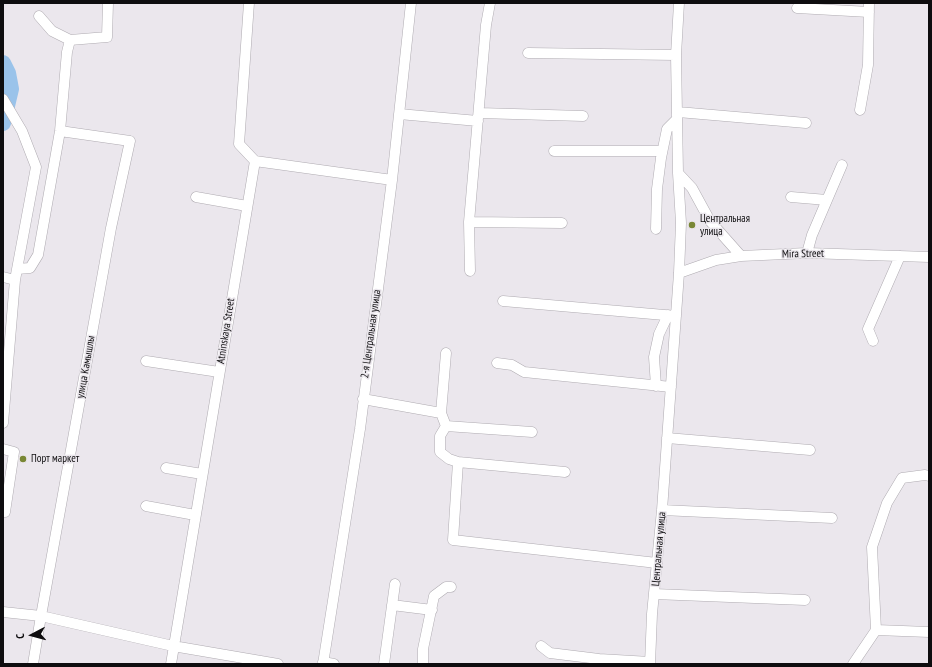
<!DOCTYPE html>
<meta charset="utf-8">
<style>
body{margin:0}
#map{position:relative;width:932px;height:667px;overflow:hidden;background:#ebe7ed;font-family:"PT Sans Narrow",sans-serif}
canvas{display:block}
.frame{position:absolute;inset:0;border:4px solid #0e0d0f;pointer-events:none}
.north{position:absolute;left:12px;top:615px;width:40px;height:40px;-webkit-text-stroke:3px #ebe7ed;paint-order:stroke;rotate:264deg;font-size:11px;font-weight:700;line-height:16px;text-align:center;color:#0e0d0f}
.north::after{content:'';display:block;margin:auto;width:14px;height:18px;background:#0e0d0f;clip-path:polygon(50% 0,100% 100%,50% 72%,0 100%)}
</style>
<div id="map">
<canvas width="932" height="667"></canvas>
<div class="frame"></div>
<div class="north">С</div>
</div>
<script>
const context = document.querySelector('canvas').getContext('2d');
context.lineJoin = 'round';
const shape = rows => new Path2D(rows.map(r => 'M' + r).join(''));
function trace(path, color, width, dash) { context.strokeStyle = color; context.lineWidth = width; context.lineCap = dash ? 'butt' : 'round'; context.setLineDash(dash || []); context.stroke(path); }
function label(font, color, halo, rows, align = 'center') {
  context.font = font + ' "PT Sans Narrow",sans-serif'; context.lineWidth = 3; context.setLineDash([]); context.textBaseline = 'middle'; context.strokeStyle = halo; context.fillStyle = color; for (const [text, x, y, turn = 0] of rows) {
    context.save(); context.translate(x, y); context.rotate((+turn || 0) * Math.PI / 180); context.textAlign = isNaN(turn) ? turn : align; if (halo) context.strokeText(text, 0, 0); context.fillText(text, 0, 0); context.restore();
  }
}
trace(shape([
 [3,63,8,73,11,89,3,123]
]), '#9ac3ea', 16);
const minor = shape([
 [249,3,239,144,255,161],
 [797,8,869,12],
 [39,16,52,31,70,40],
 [528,53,676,55],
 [3,99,22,131,36,167,15,280,3,423],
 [860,110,868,65,869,3],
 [678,112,806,123],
 [479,113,583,116],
 [399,114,478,121],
 [554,151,662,151],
 [255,161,392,180],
 [678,173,692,188,710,221,741,256],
 [196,197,247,206],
 [791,197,827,200],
 [469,222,562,223],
 [656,229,657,189,661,158,667,129,677,119],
 [807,253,812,235,842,165],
 [17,269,30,268,38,255,60,131,67,52,70,40,107,37,108,3],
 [470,271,469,222,486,25,490,3],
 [679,273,716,260,741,256,807,253,929,257],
 [3,277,15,280],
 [503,301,676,316],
 [873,341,868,329,900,256],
 [146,361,219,372],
 [497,363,512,365,524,372,671,387],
 [656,386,654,357,659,334,668,315],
 [363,399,441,413,446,426,440,436,440,452,449,459,458,462],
 [441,413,446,353],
 [446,426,532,432],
 [667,438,810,450],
 [3,449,14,452,5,512,3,512],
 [166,468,202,474],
 [565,472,458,462,453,540,657,563],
 [146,506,195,515],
 [662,510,832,518],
 [654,594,805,600],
 [392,605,432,610],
 [3,612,41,616,173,646,278,664],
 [876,630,929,632],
 [541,646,550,653,599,659,650,662],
 [323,662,334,664],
 [33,664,41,616,111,228,130,141,60,131],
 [171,664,255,161],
 [323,664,360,429,392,180,411,3],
 [384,664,395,584],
 [423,664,423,649,434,596,446,587,451,587],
 [650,664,652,614,662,510,679,273,681,223,678,173,676,55,679,3],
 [853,664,876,630,872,547,887,503,902,478,925,475,929,476]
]);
trace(minor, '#afabb1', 11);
trace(minor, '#fff', 10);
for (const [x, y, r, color] of [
 [692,225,4,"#798735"],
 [23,459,4,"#798735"]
]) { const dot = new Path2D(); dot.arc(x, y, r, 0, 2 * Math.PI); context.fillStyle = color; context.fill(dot); trace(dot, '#ebe7ed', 1.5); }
label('11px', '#0e0d0f', '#ebe7ed', [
 ["Центральная",700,219],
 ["улица",700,232],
 ["Порт маркет",31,459]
], 'left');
label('11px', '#0e0d0f', '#ebe7ed', [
 ["Mira Street",803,254,-1],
 ["Atninskaya Street",226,331,-81],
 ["2-я Центральная улица",371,334,-82],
 ["улица Камышлы",86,367,-80],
 ["Центральная улица",659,549,-85]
]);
</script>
